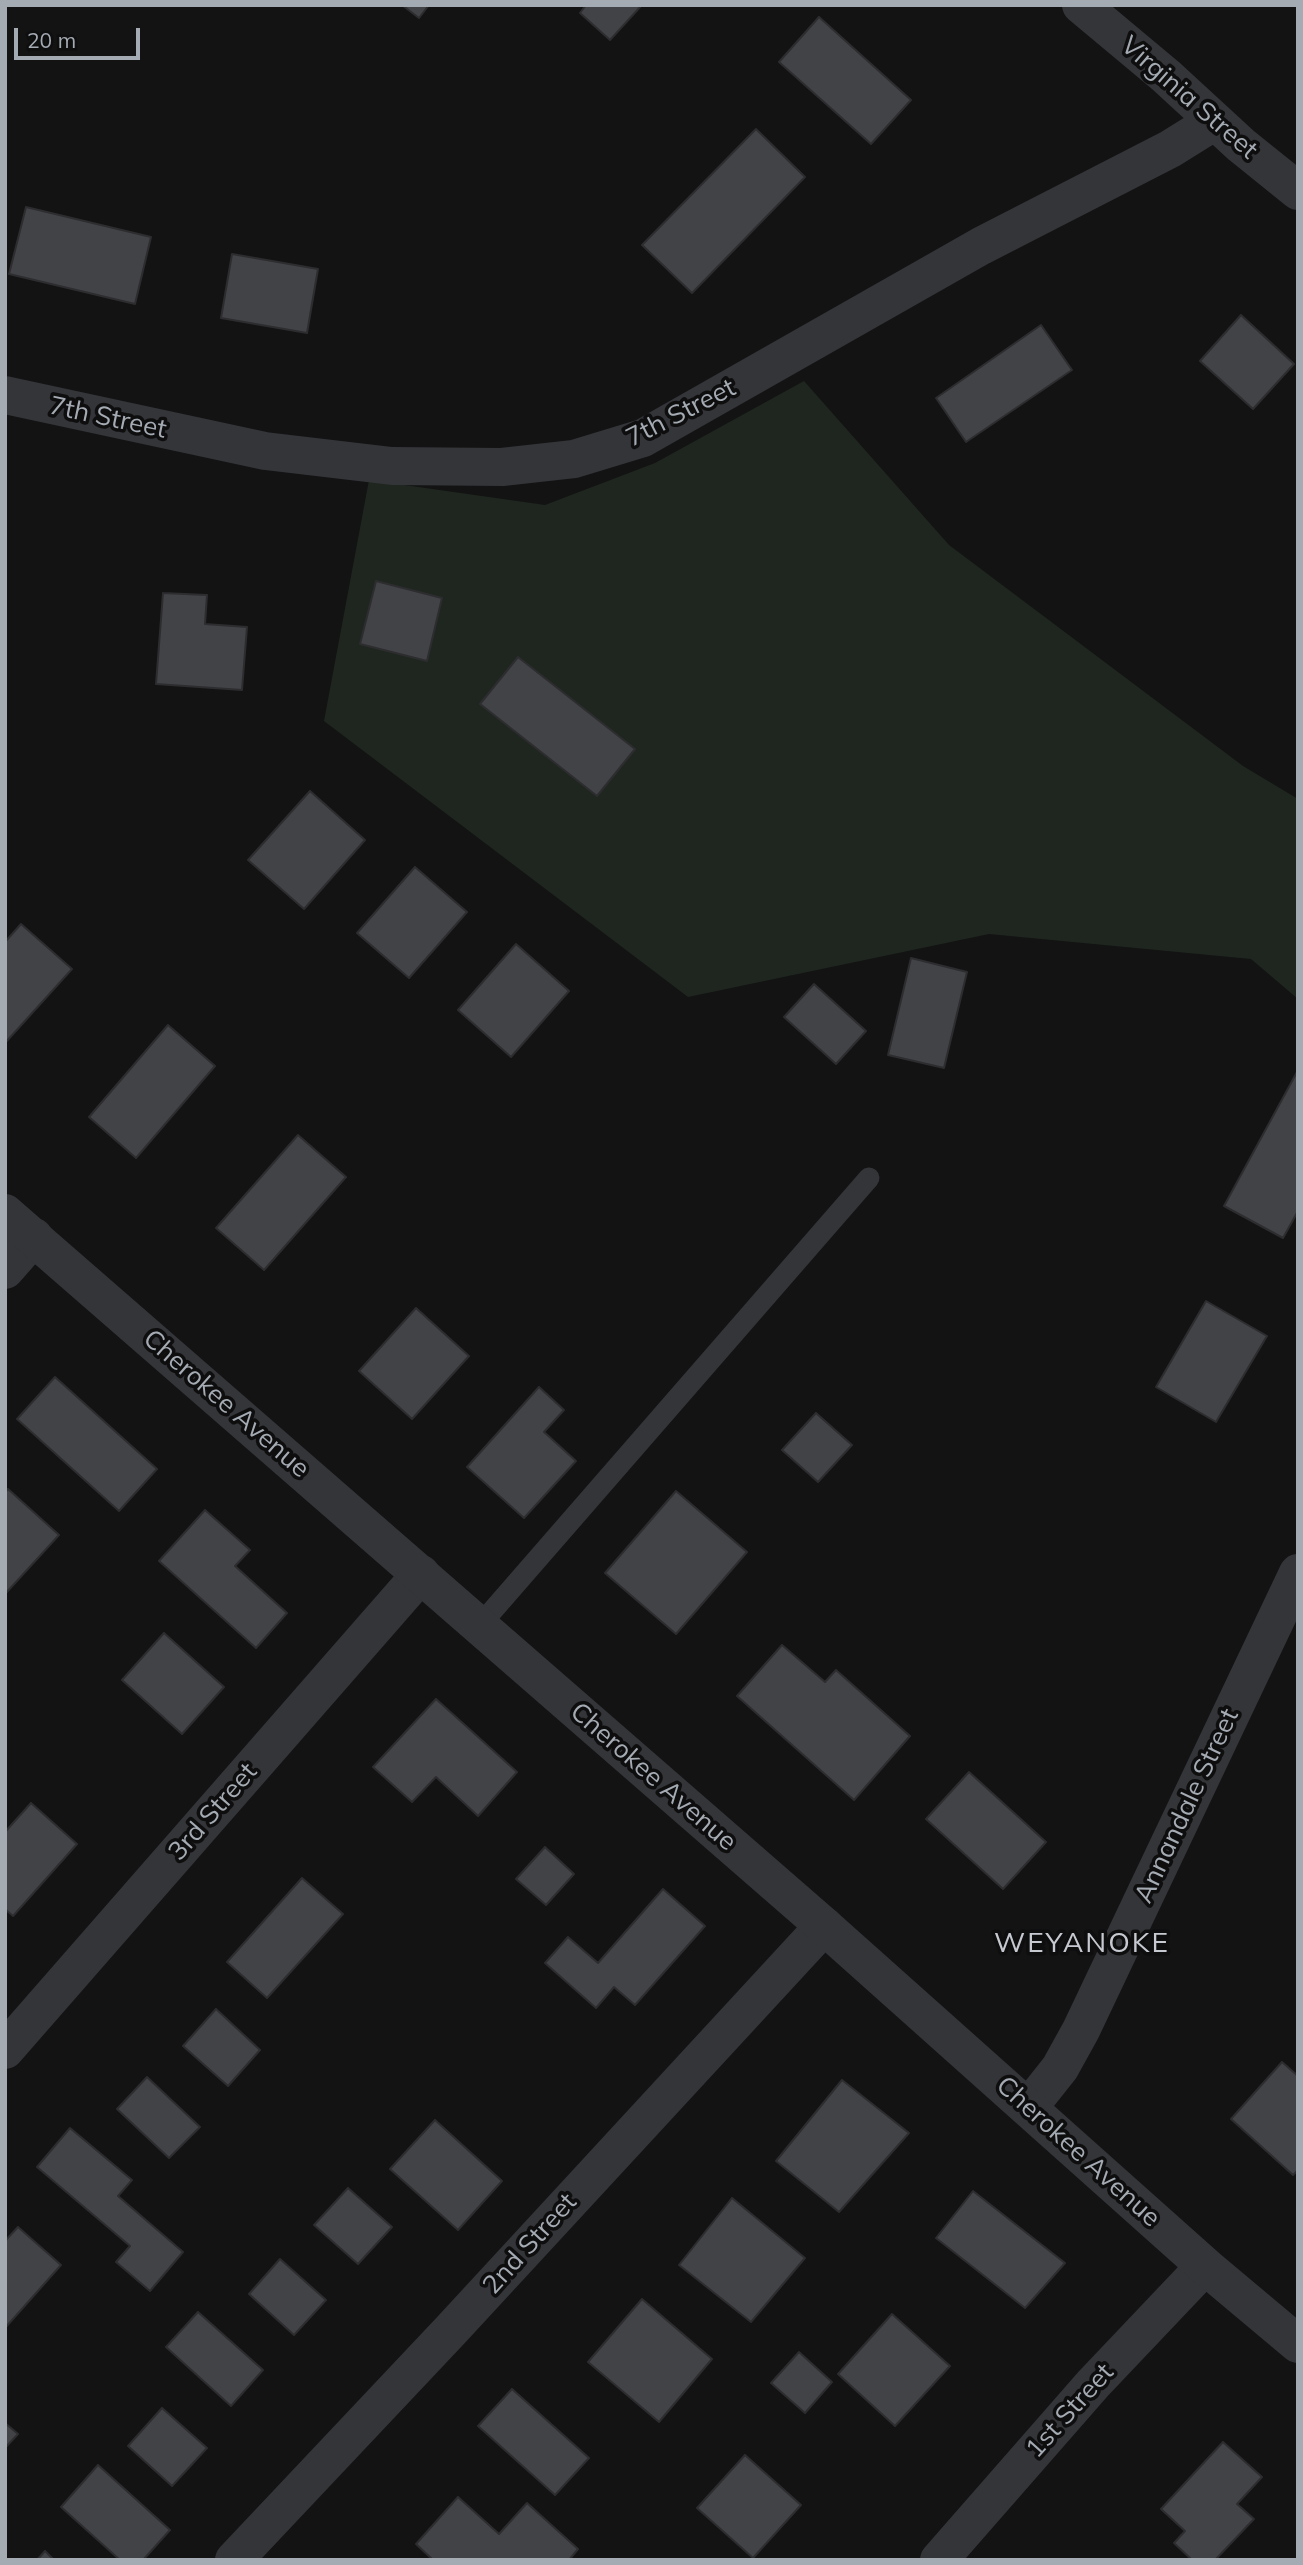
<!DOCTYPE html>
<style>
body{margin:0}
#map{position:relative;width:1303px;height:2565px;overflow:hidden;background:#131314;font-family:Mulish,sans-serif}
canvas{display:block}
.frame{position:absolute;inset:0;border:7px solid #a5abb3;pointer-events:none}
.scale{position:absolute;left:14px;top:28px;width:126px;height:32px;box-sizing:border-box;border:4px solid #a5abb3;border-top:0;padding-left:9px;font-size:21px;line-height:24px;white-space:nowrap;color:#a5abb3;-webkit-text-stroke:5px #0e0e0f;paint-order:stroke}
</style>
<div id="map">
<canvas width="1303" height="2565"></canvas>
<div class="frame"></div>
<div class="scale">20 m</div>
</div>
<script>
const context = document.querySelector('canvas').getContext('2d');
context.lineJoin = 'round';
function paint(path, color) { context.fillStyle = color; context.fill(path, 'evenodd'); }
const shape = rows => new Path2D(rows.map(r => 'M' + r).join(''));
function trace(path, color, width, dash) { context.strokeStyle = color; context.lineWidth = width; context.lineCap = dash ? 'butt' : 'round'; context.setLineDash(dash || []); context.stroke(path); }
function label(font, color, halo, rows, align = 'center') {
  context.font = font + ' Mulish,sans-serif'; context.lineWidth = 7; context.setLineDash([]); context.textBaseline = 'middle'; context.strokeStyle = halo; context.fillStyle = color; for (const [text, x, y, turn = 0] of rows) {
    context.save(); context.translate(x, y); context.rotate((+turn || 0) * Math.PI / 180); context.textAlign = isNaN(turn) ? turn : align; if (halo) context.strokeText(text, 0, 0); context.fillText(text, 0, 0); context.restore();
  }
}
paint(shape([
 [804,381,949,545,1243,766,1298,799,1298,999,1251,959,989,934,688,997,324,721,369,480,545,505,655,463]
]), '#1f261f');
const building = shape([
 [402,5,429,5,419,18,402,5],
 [586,5,642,5,610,40,580,13,586,5],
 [819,17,911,100,871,144,779,62,819,17],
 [756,129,805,177,692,293,642,245,756,129],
 [26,207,151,237,135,304,9,274,26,207],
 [232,254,318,269,307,333,221,318,232,254],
 [1241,315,1294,364,1253,409,1200,361,1241,315],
 [1041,325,1072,370,966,442,936,398,1041,325],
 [376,581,442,598,427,661,360,644,376,581],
 [163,593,207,595,205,624,247,627,242,690,156,684,163,593],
 [518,657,635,749,597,796,480,704,518,657],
 [310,791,365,840,304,909,248,860,310,791],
 [415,867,467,912,409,978,357,933,415,867],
 [21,924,72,969,5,1043,5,942,21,924],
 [516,944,569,991,511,1057,458,1010,516,944],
 [911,958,967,972,944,1068,888,1055,911,958],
 [814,984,866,1031,836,1064,784,1017,814,984],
 [168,1025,215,1066,136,1158,89,1117,168,1025],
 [1297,1072,1298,1211,1283,1238,1224,1206,1297,1072],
 [298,1135,346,1177,264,1270,216,1228,298,1135],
 [1206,1301,1267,1336,1216,1422,1156,1387,1206,1301],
 [416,1308,469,1356,412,1419,359,1371,416,1308],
 [55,1377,157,1469,119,1511,17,1419,55,1377],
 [539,1387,564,1410,544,1432,576,1461,524,1518,467,1467,539,1387],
 [816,1413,852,1445,818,1482,782,1450,816,1413],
 [8,1489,59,1535,5,1594,5,1492,8,1489],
 [676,1491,747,1552,676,1634,605,1573,676,1491],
 [205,1510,250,1550,235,1566,287,1613,256,1648,159,1561,205,1510],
 [164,1633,224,1687,182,1734,122,1680,164,1633],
 [782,1645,825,1682,836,1670,910,1736,854,1800,737,1696,782,1645],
 [436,1699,517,1772,478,1816,436,1777,412,1802,373,1767,436,1699],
 [969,1772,1046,1842,1003,1889,926,1819,969,1772],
 [31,1803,77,1844,13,1916,5,1909,5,1832,31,1803],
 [545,1847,574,1874,546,1905,516,1879,545,1847],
 [302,1878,343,1914,267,1998,227,1962,302,1878],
 [663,1889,705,1926,635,2005,614,1987,596,2008,545,1963,568,1937,598,1963,663,1889],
 [216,2009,260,2050,228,2086,183,2046,216,2009],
 [1282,2062,1298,2076,1298,2170,1293,2175,1231,2119,1282,2062],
 [147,2077,200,2127,169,2158,117,2109,147,2077],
 [842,2080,909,2133,839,2212,776,2161,842,2080],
 [435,2120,502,2181,458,2230,390,2169,435,2120],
 [70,2128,132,2180,118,2196,183,2252,150,2291,116,2262,130,2246,37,2167,70,2128],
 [348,2188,392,2227,358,2264,314,2225,348,2188],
 [973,2191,1065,2263,1025,2308,936,2238,973,2191],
 [732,2198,805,2258,751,2322,679,2265,732,2198],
 [18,2227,61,2265,5,2328,5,2241,18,2227],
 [280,2259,326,2300,294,2335,249,2294,280,2259],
 [642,2299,712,2359,659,2422,588,2362,642,2299],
 [198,2312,263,2370,231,2406,166,2347,198,2312],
 [892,2314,950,2366,895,2426,838,2374,892,2314],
 [799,2352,832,2382,805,2413,771,2383,799,2352],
 [512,2389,589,2458,555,2495,478,2426,512,2389],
 [162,2408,207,2448,172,2486,128,2446,162,2408],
 [5,2423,18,2434,5,2448,5,2423],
 [1223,2442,1262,2477,1237,2504,1254,2519,1215,2560,1192,2560,1174,2543,1185,2531,1161,2509,1223,2442],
 [745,2455,801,2505,753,2558,697,2508,745,2455],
 [98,2465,170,2530,143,2560,120,2560,61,2507,98,2465],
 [458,2497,499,2534,527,2503,578,2549,569,2560,433,2560,416,2544,458,2497],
 [45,2551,54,2560,37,2560,45,2551]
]);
paint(building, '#424347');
trace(building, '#2d2d30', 2);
trace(shape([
 [480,1625,869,1178]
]), '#343539', 21);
trace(shape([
 [1081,5,1166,76,1241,145,1298,191],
 [5,395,265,451,392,466,502,467,574,459,643,438,981,246,1170,149,1215,121],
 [5,1270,34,1237],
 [5,2050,421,1574],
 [1029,2107,1060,2068,1081,2030,1298,1573],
 [234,2560,451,2330,824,1926],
 [939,2560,1093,2384,1205,2266]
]), '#343539', 38);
trace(shape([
 [5,1213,824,1926,1205,2266,1298,2344]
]), '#343539', 38);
label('26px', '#a5abb3', '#0e0e0f', [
 ["Virginia Street",1189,98,41],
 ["7th Street",681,413,-27],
 ["7th Street",108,418,12],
 ["Cherokee Avenue",226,1404,41],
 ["Cherokee Avenue",653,1777,41],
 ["Annandale Street",1187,1806,-65],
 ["3rd Street",213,1812,-49],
 ["Cherokee Avenue",1078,2152,42],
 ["2nd Street",530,2244,-48],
 ["1st Street",1070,2411,-48]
]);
context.letterSpacing = '2px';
label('28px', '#c6c9d0', '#0e0e0f', [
 ["WEYANOKE",1082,1944]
]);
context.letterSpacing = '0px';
</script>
